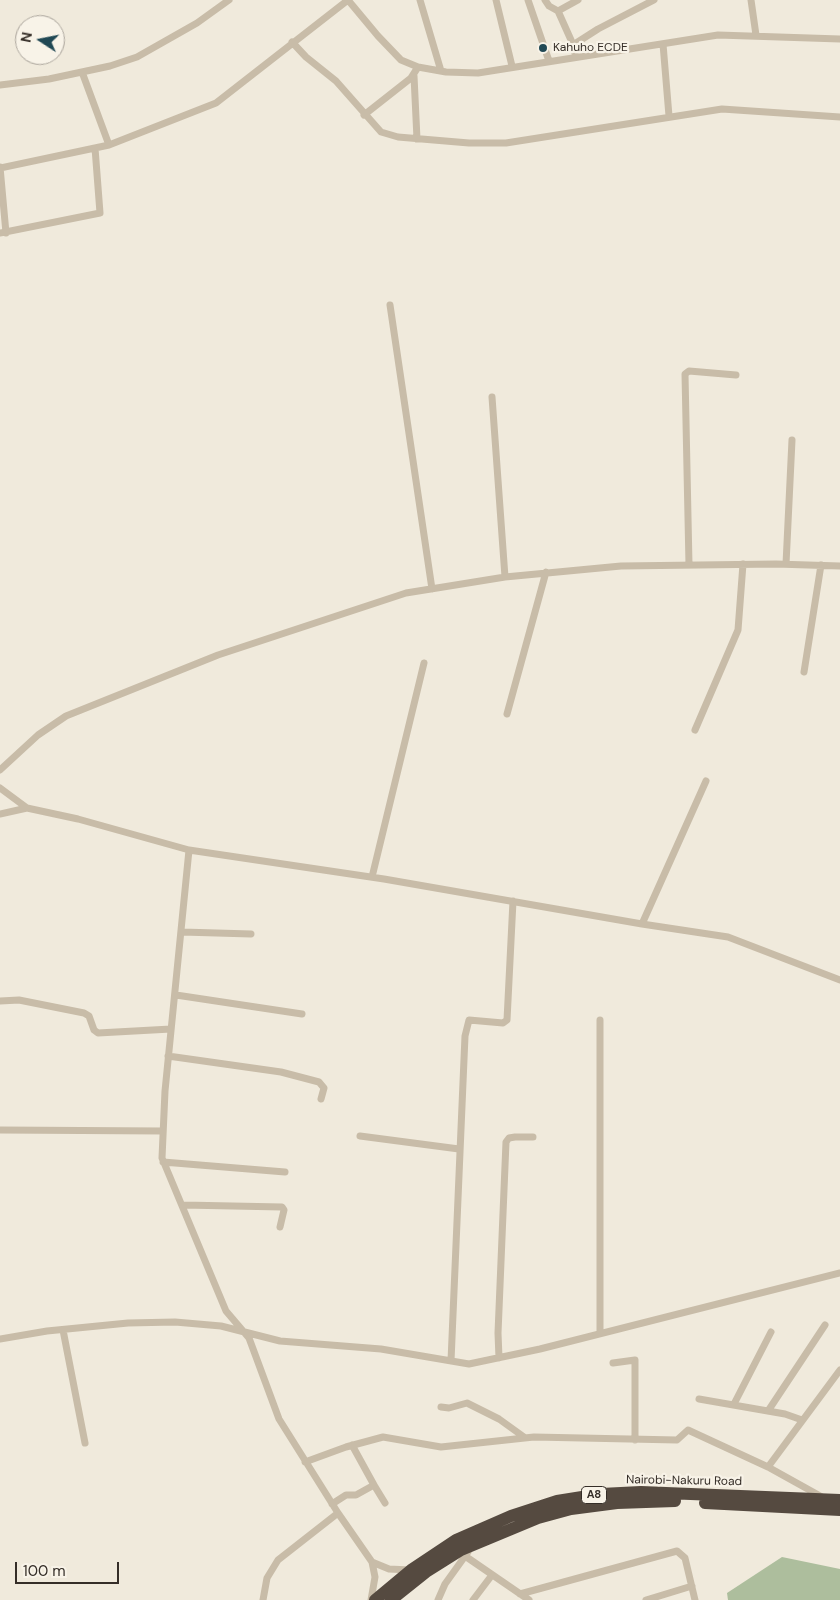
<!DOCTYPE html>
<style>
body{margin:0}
#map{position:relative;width:840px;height:1600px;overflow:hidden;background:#f0eadc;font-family:"DM Sans",sans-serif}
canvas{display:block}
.north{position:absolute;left:15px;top:15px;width:50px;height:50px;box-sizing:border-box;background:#f8f3e8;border:1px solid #aaa49b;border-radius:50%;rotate:281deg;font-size:14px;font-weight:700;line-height:20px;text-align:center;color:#352e28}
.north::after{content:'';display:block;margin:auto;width:18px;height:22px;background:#204854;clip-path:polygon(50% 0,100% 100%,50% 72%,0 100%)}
.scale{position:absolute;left:15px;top:1562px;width:104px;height:22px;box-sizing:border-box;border:2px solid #352e28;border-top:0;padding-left:6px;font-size:15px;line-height:18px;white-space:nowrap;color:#352e28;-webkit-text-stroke:4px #f8f3e8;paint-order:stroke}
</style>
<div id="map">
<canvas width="840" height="1600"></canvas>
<div class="north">N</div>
<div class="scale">100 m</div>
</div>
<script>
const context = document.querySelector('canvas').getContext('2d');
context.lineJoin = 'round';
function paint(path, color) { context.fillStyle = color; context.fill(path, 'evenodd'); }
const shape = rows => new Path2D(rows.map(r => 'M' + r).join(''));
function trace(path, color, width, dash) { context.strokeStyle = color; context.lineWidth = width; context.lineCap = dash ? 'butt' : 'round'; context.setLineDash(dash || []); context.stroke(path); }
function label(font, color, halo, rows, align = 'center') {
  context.font = font + ' "DM Sans",sans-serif'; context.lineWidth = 4.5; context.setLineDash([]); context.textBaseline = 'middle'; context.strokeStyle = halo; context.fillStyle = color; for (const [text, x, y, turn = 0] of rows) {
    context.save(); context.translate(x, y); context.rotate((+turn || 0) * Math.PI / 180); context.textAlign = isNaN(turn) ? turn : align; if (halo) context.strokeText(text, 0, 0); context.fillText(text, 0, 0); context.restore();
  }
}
paint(shape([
 [782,1557,840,1569,840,1600,728,1600,727,1593]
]), '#adbe9d');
trace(shape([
 [348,0,378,36,401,60,418,67,446,72,478,73,718,35,840,39],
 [420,0,441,71],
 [496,0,512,66],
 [528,0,549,61],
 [545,0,549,6,558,11],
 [751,0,756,35],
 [292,42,306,57,336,81,381,132,398,137,469,143,506,143,722,109,840,117],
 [663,44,669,116],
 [573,45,598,29,654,0],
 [576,57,571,40,558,11,578,0],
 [82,72,109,145],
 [414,76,417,139],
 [0,85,49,79,110,66,137,57,197,23,229,0],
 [364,115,411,78,418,67],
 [0,167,6,233],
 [0,168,109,145,216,103,348,0],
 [0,233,100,213,95,148],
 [390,305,432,589],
 [492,397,505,577],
 [786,564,792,440],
 [689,565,685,374,689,371,736,375],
 [804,672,821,565],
 [507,714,546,572],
 [695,730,738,630,743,564],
 [0,770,38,735,66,716,218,655,406,593,505,577,621,566,776,564,840,566],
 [0,788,27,808,78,819,189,850,165,1091,162,1158,226,1311,249,1338,279,1419,338,1513,372,1562,375,1577,371,1600],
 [0,814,27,808],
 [189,850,384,879,642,924,728,937,840,980],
 [372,877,424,663],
 [642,924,706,781],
 [182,932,251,934],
 [176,995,302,1014],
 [0,1001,19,1000,84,1013,89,1016,94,1030,98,1033,171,1029],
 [168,1056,281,1072,319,1082,324,1088,321,1099],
 [0,1130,163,1131],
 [360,1136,459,1149],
 [163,1162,285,1172],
 [183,1205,282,1207,284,1210,280,1227],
 [63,1330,85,1443],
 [600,1333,600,1020],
 [0,1339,47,1331,128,1323,175,1322,221,1326,280,1341,381,1349,469,1364,540,1349,840,1273],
 [499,1358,498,1333,506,1142,509,1138,515,1137,533,1137],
 [451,1361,465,1036,469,1020,503,1023,507,1020,513,901],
 [613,1363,635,1360,635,1440],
 [699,1399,785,1414,802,1420],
 [734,1404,771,1332],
 [441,1407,449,1408,467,1403,499,1419,524,1437],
 [768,1411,825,1325],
 [352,1445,374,1485],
 [305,1462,346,1447,383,1437,441,1447,534,1437,677,1440,688,1430,768,1467,822,1497],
 [768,1467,840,1370],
 [332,1504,346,1495,356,1495,374,1485,385,1503],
 [465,1556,529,1600],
 [372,1562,389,1569,410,1570],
 [520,1594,677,1551,685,1558,695,1600],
 [263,1600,267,1578,278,1560,338,1513],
 [438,1600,445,1584,468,1552],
 [473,1600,492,1575],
 [646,1600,692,1586]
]), '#c8bca8', 7);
trace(shape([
 [705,1503,840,1510],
 [375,1600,411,1570,456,1540,511,1516,557,1501,601,1494,641,1492,840,1500],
 [391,1600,426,1572,461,1550,538,1518,571,1509,617,1503,675,1501]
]), '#554a40', 12);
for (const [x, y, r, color] of [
 [543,48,5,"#204854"]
]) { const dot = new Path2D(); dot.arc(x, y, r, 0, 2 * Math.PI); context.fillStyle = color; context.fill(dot); trace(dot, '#f8f3e8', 2); }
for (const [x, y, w] of [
 [594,1495,25]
]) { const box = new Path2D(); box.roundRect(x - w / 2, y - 8.5, w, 17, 4); context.fillStyle = '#f8f3e8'; context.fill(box); trace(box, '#352e28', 1); }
label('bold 11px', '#352e28', null, [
 ["A8",594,1495]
]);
label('12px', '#352e28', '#f8f3e8', [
 ["Kahuho ECDE",553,48]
], 'left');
label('12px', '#352e28', '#f8f3e8', [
 ["Nairobi-Nakuru Road",684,1481,1]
]);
</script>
